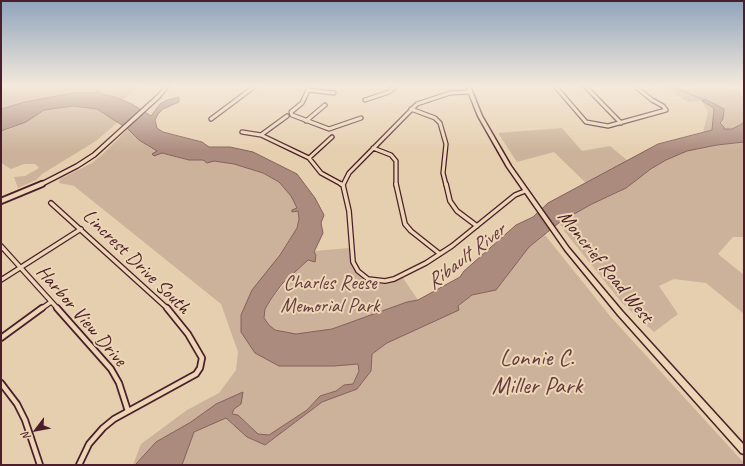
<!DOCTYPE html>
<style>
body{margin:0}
#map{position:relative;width:745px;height:466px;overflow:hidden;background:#e6cfaf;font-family:Caveat,sans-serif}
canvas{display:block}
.frame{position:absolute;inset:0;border:2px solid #4a1f2b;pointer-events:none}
.north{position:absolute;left:16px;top:410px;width:40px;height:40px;-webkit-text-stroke:3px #edd6b5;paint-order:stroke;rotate:238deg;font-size:11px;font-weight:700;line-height:16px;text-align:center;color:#4a1f2b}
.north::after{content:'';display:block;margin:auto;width:14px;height:18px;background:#4a1f2b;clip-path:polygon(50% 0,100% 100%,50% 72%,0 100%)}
</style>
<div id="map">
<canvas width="745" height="466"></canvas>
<div class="frame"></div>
<div class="north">N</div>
</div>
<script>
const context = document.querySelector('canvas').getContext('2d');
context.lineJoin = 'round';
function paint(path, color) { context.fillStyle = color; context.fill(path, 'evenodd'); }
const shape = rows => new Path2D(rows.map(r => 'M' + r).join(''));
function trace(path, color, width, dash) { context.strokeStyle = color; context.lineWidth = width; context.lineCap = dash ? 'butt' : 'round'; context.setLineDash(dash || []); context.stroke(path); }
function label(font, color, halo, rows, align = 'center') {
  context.font = font + ' Caveat,sans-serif'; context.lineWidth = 4; context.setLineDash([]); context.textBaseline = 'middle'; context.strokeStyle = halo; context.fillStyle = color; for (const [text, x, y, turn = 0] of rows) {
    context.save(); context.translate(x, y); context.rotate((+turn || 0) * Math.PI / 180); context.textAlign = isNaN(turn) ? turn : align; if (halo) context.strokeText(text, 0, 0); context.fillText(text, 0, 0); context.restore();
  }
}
paint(shape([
 [1,86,138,86,123,100,100,94,73,93,25,102,1,109],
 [658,86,678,86,680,88,689,89,717,87,736,90,744,94,744,121,742,124,732,129,723,129,720,123,724,109,703,101,714,108,712,130,703,132,708,112,702,101,688,102,671,91],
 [73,106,97,109,118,122,96,141,42,174,36,180,18,188,14,177,25,176,39,168,35,164,24,164,11,169,1,163,1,131,9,129,44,110],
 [562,128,582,151,610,146,628,161,587,184,554,152,517,162,498,133],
 [128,129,139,140,157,152,189,160,203,160,207,163,214,161,234,164,262,173,279,182,291,196,297,208,292,210,298,211,299,219,297,228,241,315,334,366,359,364,359,371,352,385,344,385,336,391,320,396,307,410,269,435,258,434,238,415,232,414,234,409,241,404,216,404,133,465,141,444,187,410,219,393,236,370,238,352,221,304,74,186,59,183,60,179,92,163,104,153],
 [744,142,744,237,733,237,718,254,744,275,744,314,706,283,674,279,659,286,678,314,654,332,622,303,565,232,559,222,590,205,617,193,666,160,687,151,717,145],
 [545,235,610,316,744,463,744,465,182,465,194,432,226,418,247,437,265,445,322,402,357,389,371,371,372,354,387,343,458,307,472,295,496,290,529,247],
 [349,248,351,265,355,272,361,277,373,283,386,284,403,278,418,300,407,302,332,329,296,334,275,330,269,325,264,318,265,309,271,299,315,251]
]), '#ccb29a');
const water = shape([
 [96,91,100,92,100,94,115,97,132,104,151,116,160,104,167,100,179,97,179,102,163,109,158,114,155,120,157,128,163,132,202,142,209,147,230,147,253,152,297,174,315,198,324,215,321,223,323,233,314,252,316,255,315,262,308,260,282,284,271,299,265,309,264,318,269,325,275,330,296,334,332,329,407,302,418,300,460,277,464,271,516,225,533,217,548,203,658,144,712,130,714,108,702,101,705,99,724,109,723,119,720,123,724,127,724,129,732,129,742,124,744,121,744,142,717,145,687,151,666,160,651,169,626,188,590,205,560,222,529,247,496,290,472,295,458,306,459,310,387,343,372,354,371,371,357,389,322,402,265,445,247,437,226,418,194,432,182,465,135,465,156,442,191,422,216,404,243,392,241,404,234,409,232,414,238,415,258,434,269,435,307,410,320,396,336,391,344,385,353,384,359,371,358,364,334,366,279,366,255,353,241,332,241,315,252,290,280,255,297,228,299,219,298,211,292,212,292,210,297,208,291,196,279,182,263,173,234,164,214,161,207,163,203,160,189,160,162,153,154,156,152,154,157,151,139,140,128,129,97,109,73,106,44,110,26,122,1,131,1,109,25,102,73,93,95,93,96,91]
]);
paint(water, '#ab8b7d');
trace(water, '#84605c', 1);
trace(shape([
 [671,86,704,100]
]), '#84605c', 1);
const minorFar2 = shape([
 [310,86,302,103,291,112,292,115,329,129,361,118],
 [555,86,586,122,608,126,666,110,663,106,652,100,635,86],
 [585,86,621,123],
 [308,90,334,93],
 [365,100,389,92,396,86],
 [411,109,435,118,440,123,446,144,443,173,446,185],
 [211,119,255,86],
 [306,121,325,105],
 [242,132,261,135,309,158,321,173,343,185],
 [261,135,287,116],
 [373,148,391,155,396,161,396,185],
 [309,158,332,137],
 [343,185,349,173,417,104,450,93,470,92]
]);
const minorFar1 = shape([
 [341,184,343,185,349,211,353,262,358,271,368,279,385,281,394,279,426,263,452,246,515,195,525,191],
 [396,184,405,224,411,231,440,254],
 [446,184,450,201,457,211,477,226],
 [51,203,168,309],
 [1,246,58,309],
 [1,280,81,229],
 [41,309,51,302]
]);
const minor = shape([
 [57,308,111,369,119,383,128,411],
 [1,338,42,308],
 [1,383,17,404,25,420,40,465],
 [79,465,89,444,103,428,114,419,196,374,200,368,202,358,188,334,167,308]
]);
const tertiaryFar1 = shape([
 [40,185,77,166,94,155,159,96,167,86]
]);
const tertiary = shape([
 [1,201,42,184]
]);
const secondary = shape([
 [466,86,470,86,482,116,511,166,569,248,622,311,744,445,744,454,741,453,618,315,565,250,507,167,478,116,466,86]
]);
trace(minorFar2, '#4a1f2b', 5.5);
trace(minorFar1, '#4a1f2b', 6);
trace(minor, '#4a1f2b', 8);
trace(tertiaryFar1, '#4a1f2b', 6);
trace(tertiary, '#4a1f2b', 8);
trace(secondary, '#4a1f2b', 3);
trace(minorFar2, '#edd6b5', 3);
trace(minorFar1, '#edd6b5', 3.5);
trace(minor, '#edd6b5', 4.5);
trace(tertiaryFar1, '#edd6b5', 3.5);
trace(tertiary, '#edd6b5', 4.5);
paint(secondary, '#edd6b5');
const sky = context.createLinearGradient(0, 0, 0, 151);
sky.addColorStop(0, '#8fa4bd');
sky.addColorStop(0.57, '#f4e9db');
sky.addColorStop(1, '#f4e9db00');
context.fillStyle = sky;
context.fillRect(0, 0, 745, 151);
label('20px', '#4a1f2b', '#edd6b5', [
 ["Lincrest Drive South",136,262,44],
 ["Moncrief Road West",605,267,51],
 ["Harbor View Drive",81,316,49]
]);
label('20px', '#643c41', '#edd6b5', [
 ["Charles Reese",330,284],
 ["Memorial Park",330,307]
]);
label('italic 21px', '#623a40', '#edd6b5', [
 ["Ribault River",466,257,-38]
]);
label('24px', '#643c41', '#edd6b5', [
 ["Lonnie C.",537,359],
 ["Miller Park",537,387]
]);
</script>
